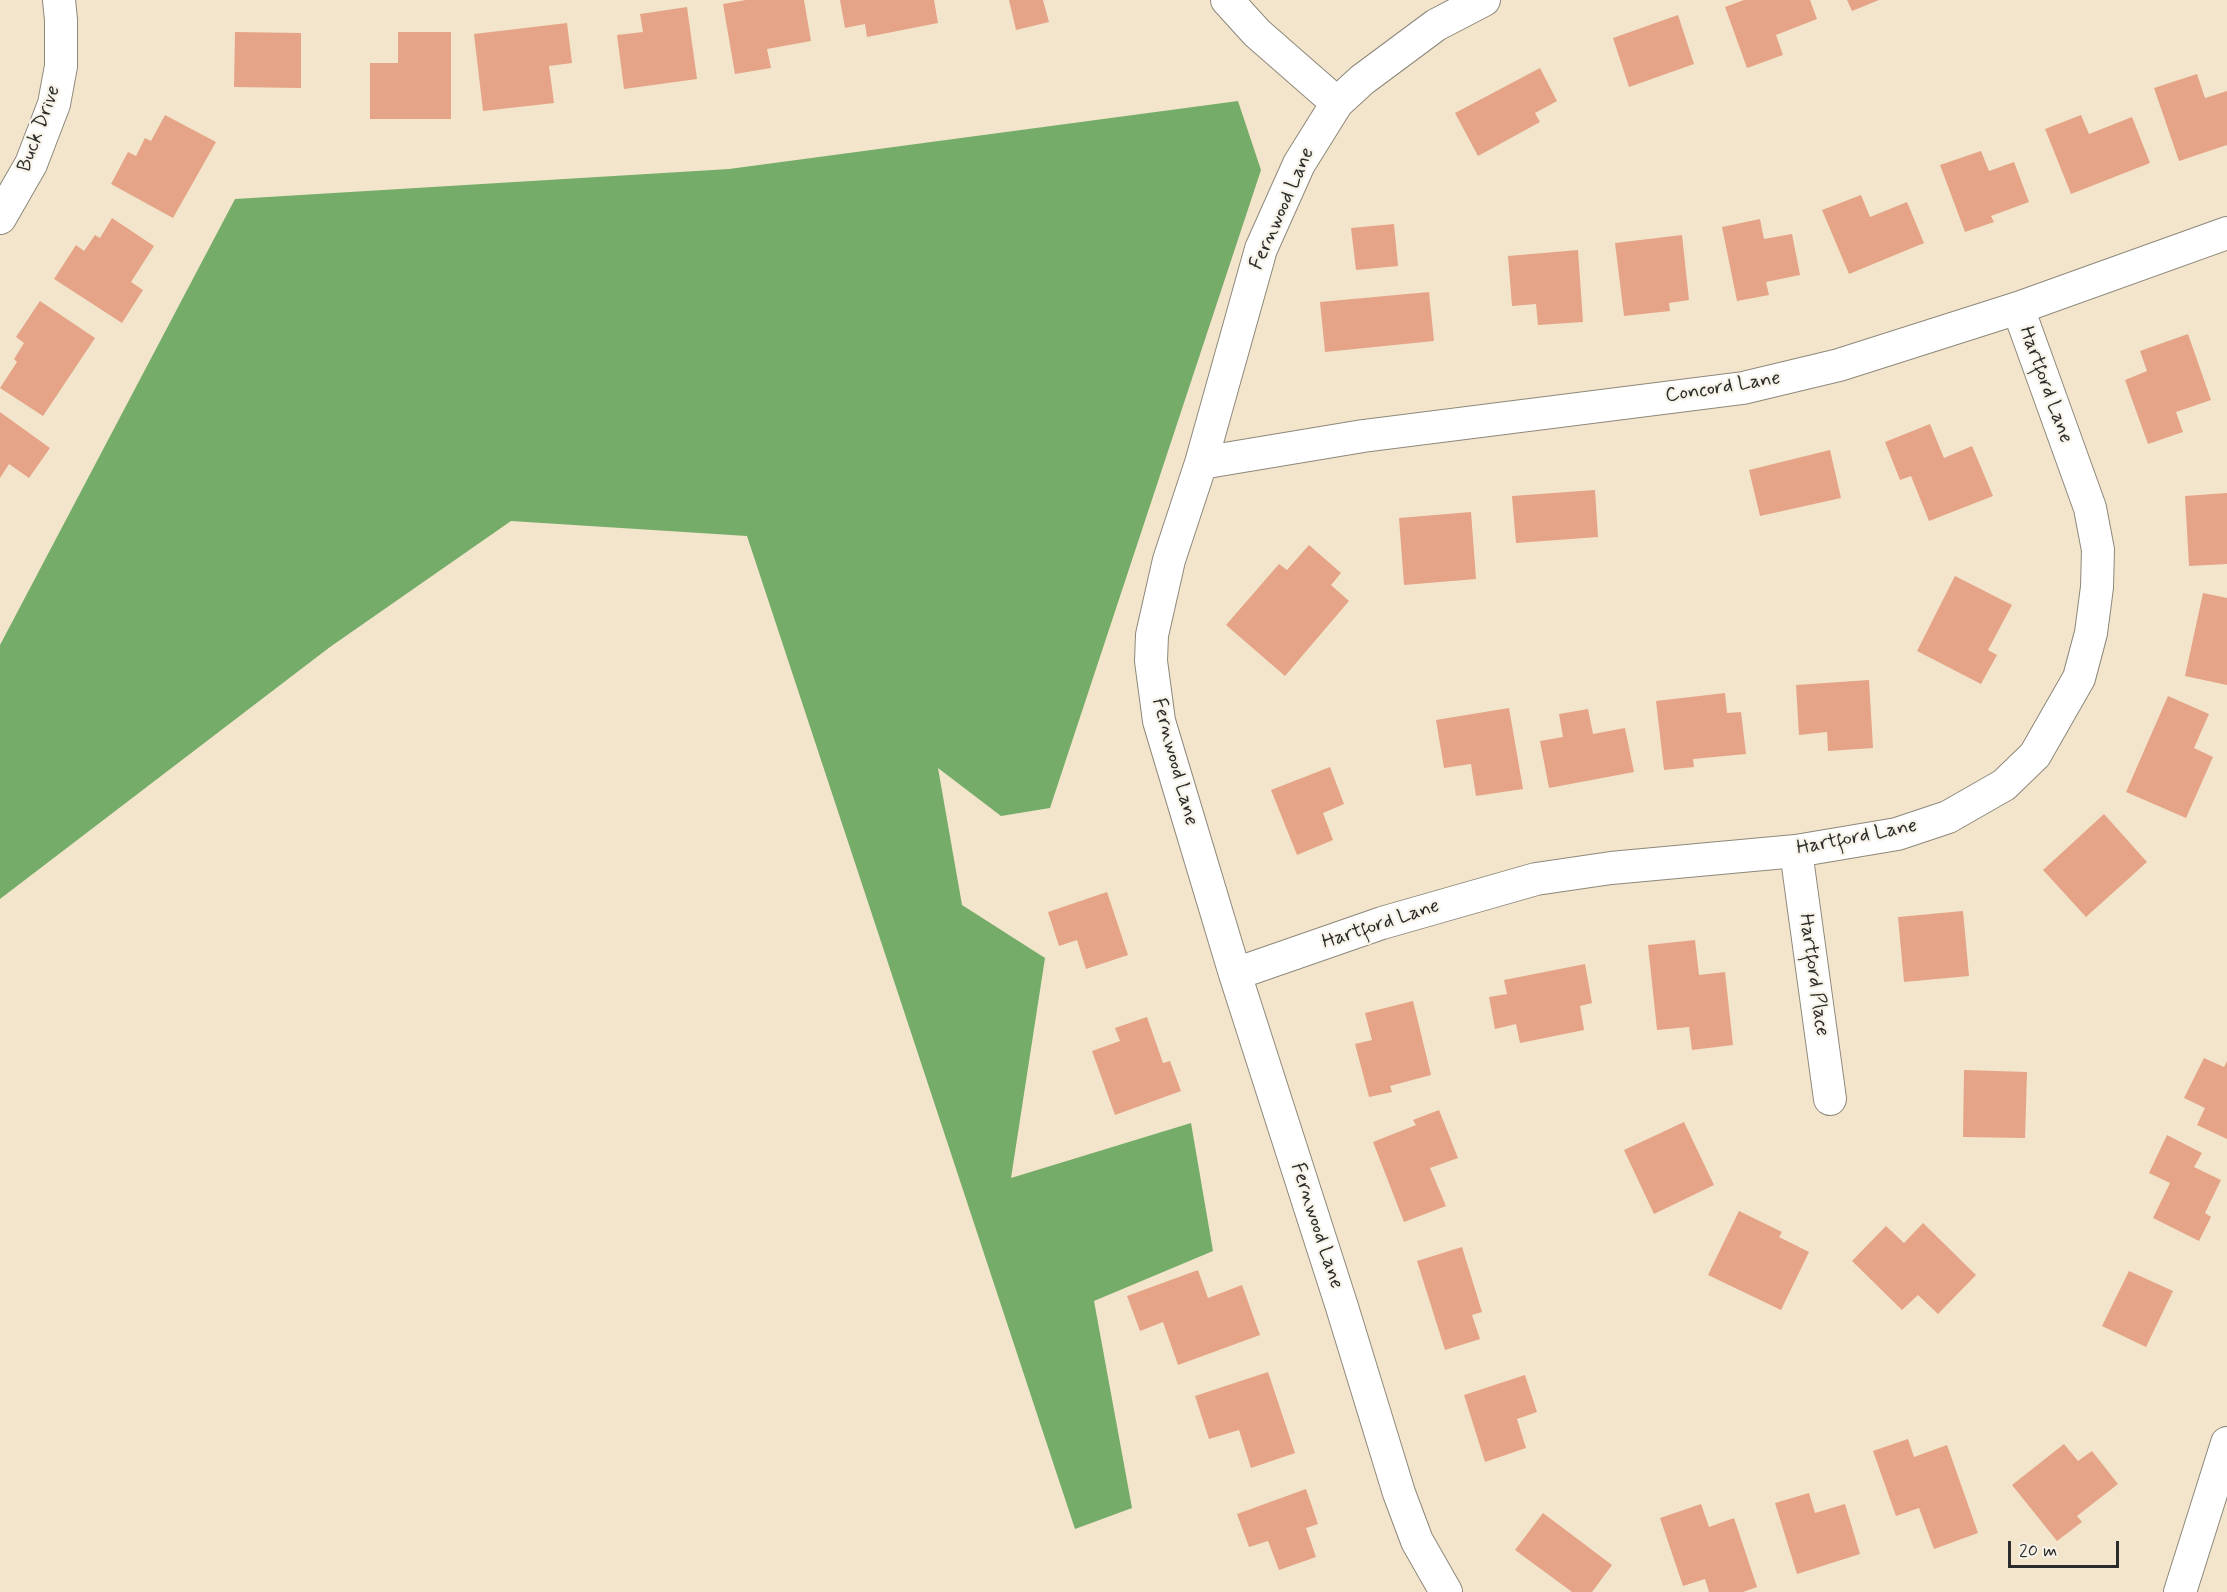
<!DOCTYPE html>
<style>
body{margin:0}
#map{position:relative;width:2227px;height:1592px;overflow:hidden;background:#f2e5cb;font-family:Mynerve,sans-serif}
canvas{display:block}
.scale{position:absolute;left:2008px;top:1541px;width:111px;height:27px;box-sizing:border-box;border:3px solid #2b2b2b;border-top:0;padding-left:8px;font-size:18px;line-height:21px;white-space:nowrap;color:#2b2b2b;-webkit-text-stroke:4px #f7f3e8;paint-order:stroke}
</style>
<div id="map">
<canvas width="2227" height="1592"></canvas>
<div class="scale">20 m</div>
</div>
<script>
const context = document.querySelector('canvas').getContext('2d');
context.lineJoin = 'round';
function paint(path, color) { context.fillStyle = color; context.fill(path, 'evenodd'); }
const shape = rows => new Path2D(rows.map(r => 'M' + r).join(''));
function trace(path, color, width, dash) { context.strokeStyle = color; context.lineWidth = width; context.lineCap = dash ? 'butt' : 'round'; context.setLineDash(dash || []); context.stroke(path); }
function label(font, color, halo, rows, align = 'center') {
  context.font = font + ' Mynerve,sans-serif'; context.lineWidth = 4.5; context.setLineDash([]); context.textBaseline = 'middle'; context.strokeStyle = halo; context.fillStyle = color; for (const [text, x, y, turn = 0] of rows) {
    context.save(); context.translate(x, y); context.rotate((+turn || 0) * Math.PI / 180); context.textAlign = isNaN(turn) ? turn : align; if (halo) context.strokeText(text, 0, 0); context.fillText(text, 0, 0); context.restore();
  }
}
paint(shape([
 [1238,101,1261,170,1050,808,1001,816,938,768,962,905,1045,958,1011,1178,1191,1123,1213,1251,1094,1301,1132,1508,1075,1529,747,536,511,521,330,647,0,899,0,645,235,199,729,169]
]), '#76ac69');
paint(shape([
 [746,0,804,0,811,41,767,49,771,68,735,74,723,4],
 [840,0,934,0,938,23,867,37,865,24,845,28],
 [1009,0,1043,0,1049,22,1016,30],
 [1744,0,1810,0,1817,19,1776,35,1783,55,1747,68,1725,7],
 [1847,0,1879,0,1852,11],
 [687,7,697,79,624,89,617,35,643,32,640,14],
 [1678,15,1694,64,1629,87,1613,38],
 [567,23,572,63,549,66,554,103,483,111,474,34],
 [235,32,301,33,301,88,234,87],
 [398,32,451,32,451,119,370,119,370,63,398,63],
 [1540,68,1557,101,1535,113,1540,122,1478,156,1455,113],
 [2197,74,2205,98,2227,91,2227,145,2179,161,2154,88],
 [165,115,216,142,173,218,111,184,128,152,136,156,145,138,151,141],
 [2081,115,2089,134,2132,117,2150,163,2071,194,2045,129],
 [1981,151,1989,171,2014,162,2029,202,1991,216,1994,222,1965,232,1940,165],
 [1861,195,1870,217,1907,202,1924,243,1849,274,1822,210],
 [112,218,154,246,131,282,143,290,122,323,54,279,76,245,84,251,95,235,100,238],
 [1760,219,1764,239,1792,234,1800,275,1766,282,1769,295,1737,301,1722,227],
 [1394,224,1398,266,1356,270,1351,228],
 [1682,235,1689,300,1669,303,1670,311,1624,316,1615,243],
 [1578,250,1583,322,1538,325,1536,304,1512,306,1508,256],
 [1429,292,1434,341,1325,352,1320,302],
 [40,301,95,338,43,416,0,388,17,362,14,359,24,343,16,337],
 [2188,334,2211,400,2176,412,2183,432,2148,444,2125,380,2147,371,2140,351],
 [0,412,50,448,29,478,9,464,0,478],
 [1930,424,1944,458,1972,446,1993,496,1929,521,1911,476,1900,480,1885,442],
 [1830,450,1841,498,1760,516,1749,470],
 [1595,490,1598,537,1516,543,1512,496],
 [2227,493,2227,564,2189,566,2185,496],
 [1471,512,1476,579,1404,585,1399,518],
 [1309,545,1341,573,1331,585,1349,601,1285,676,1226,625,1279,564,1287,570],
 [1955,576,2012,605,1988,650,1997,655,1981,684,1917,651],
 [2203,593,2227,598,2227,685,2185,676],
 [1869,680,1873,748,1828,751,1827,732,1799,735,1796,685],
 [1725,693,1727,713,1741,712,1746,754,1693,759,1694,767,1664,770,1656,701],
 [2168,696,2209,714,2194,748,2213,757,2186,818,2126,792],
 [1509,708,1523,789,1476,796,1471,764,1444,768,1436,720],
 [1588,709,1593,734,1625,728,1634,772,1549,788,1540,741,1563,737,1559,714],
 [1330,767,1344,804,1323,813,1333,840,1297,855,1271,790],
 [2104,814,2147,862,2086,917,2043,870],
 [1107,892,1128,955,1086,969,1077,940,1059,946,1048,912],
 [1963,911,1969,976,1904,982,1898,917],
 [1695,940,1699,975,1725,972,1733,1045,1692,1050,1689,1027,1657,1030,1648,945],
 [1585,964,1592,1003,1580,1006,1584,1030,1520,1043,1516,1024,1495,1029,1489,997,1507,994,1504,980],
 [1413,1001,1431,1075,1390,1086,1392,1092,1369,1097,1355,1044,1372,1040,1365,1013],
 [1147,1017,1163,1063,1170,1061,1181,1091,1115,1115,1092,1051,1120,1041,1115,1028],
 [2204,1058,2224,1067,2227,1061,2227,1139,2197,1125,2205,1108,2184,1098],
 [1964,1070,2027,1072,2025,1138,1963,1137],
 [1439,1110,1458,1158,1430,1168,1446,1206,1404,1222,1373,1142,1416,1125,1413,1120],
 [1684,1122,1714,1185,1654,1214,1624,1150],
 [2167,1135,2202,1153,2194,1167,2221,1180,2205,1213,2211,1217,2199,1241,2153,1218,2170,1183,2149,1173],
 [1739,1211,1782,1232,1779,1237,1809,1252,1781,1310,1708,1275],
 [1923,1223,1976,1275,1938,1314,1918,1295,1902,1310,1852,1261,1886,1226,1904,1243],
 [1462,1247,1482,1312,1472,1315,1480,1339,1445,1350,1417,1261],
 [1198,1270,1208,1298,1242,1285,1260,1335,1178,1365,1163,1322,1140,1331,1127,1296],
 [2129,1271,2173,1291,2146,1347,2102,1326],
 [1268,1372,1295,1453,1251,1468,1239,1430,1209,1439,1195,1396],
 [1525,1375,1537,1412,1517,1419,1526,1448,1485,1462,1464,1395],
 [1908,1439,1914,1457,1947,1445,1978,1533,1934,1549,1919,1508,1896,1516,1873,1451],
 [2064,1444,2078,1461,2092,1451,2118,1484,2077,1516,2082,1522,2057,1541,2012,1485],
 [1306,1489,1318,1524,1306,1528,1316,1557,1279,1570,1268,1541,1249,1547,1237,1514],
 [1809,1493,1815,1513,1845,1504,1860,1554,1797,1574,1775,1503],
 [1701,1504,1709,1527,1734,1518,1757,1587,1743,1592,1709,1592,1705,1579,1683,1586,1660,1518],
 [1543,1513,1612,1565,1592,1592,1572,1592,1515,1550]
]), '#e5a487');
const minor = shape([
 [1227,0,1257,33,1337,103],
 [0,218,31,164,54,104,61,66,61,20,59,0],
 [1201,463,1363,436,1743,388,1839,365,2018,308,2227,233],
 [1796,851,1830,1099],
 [1235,974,1382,923,1536,879,1611,868,1796,851,1897,834,1948,817,2004,785,2035,755,2079,678,2091,633,2097,587,2098,550,2090,508,2018,308],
 [1446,1592,1417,1541,1399,1493,1342,1307,1235,974,1159,721,1151,661,1152,635,1169,560,1201,463,1261,249,1299,164,1337,103,1362,80,1436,25,1484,0],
 [2180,1592,2227,1443]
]);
trace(minor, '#8e887b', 34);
trace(minor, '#fff', 32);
label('20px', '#2b2b2b', '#f7f3e8', [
 ["Buck Drive",40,129,-70],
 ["Fernwood Lane",1283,209,-66],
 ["Hartford Lane",2045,385,70],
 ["Concord Lane",1723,388,-9],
 ["Fernwood Lane",1174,762,75],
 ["Hartford Lane",1857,838,-11],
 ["Hartford Lane",1381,925,-18],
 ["Hartford Place",1813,975,82],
 ["Fernwood Lane",1316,1226,72]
]);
</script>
